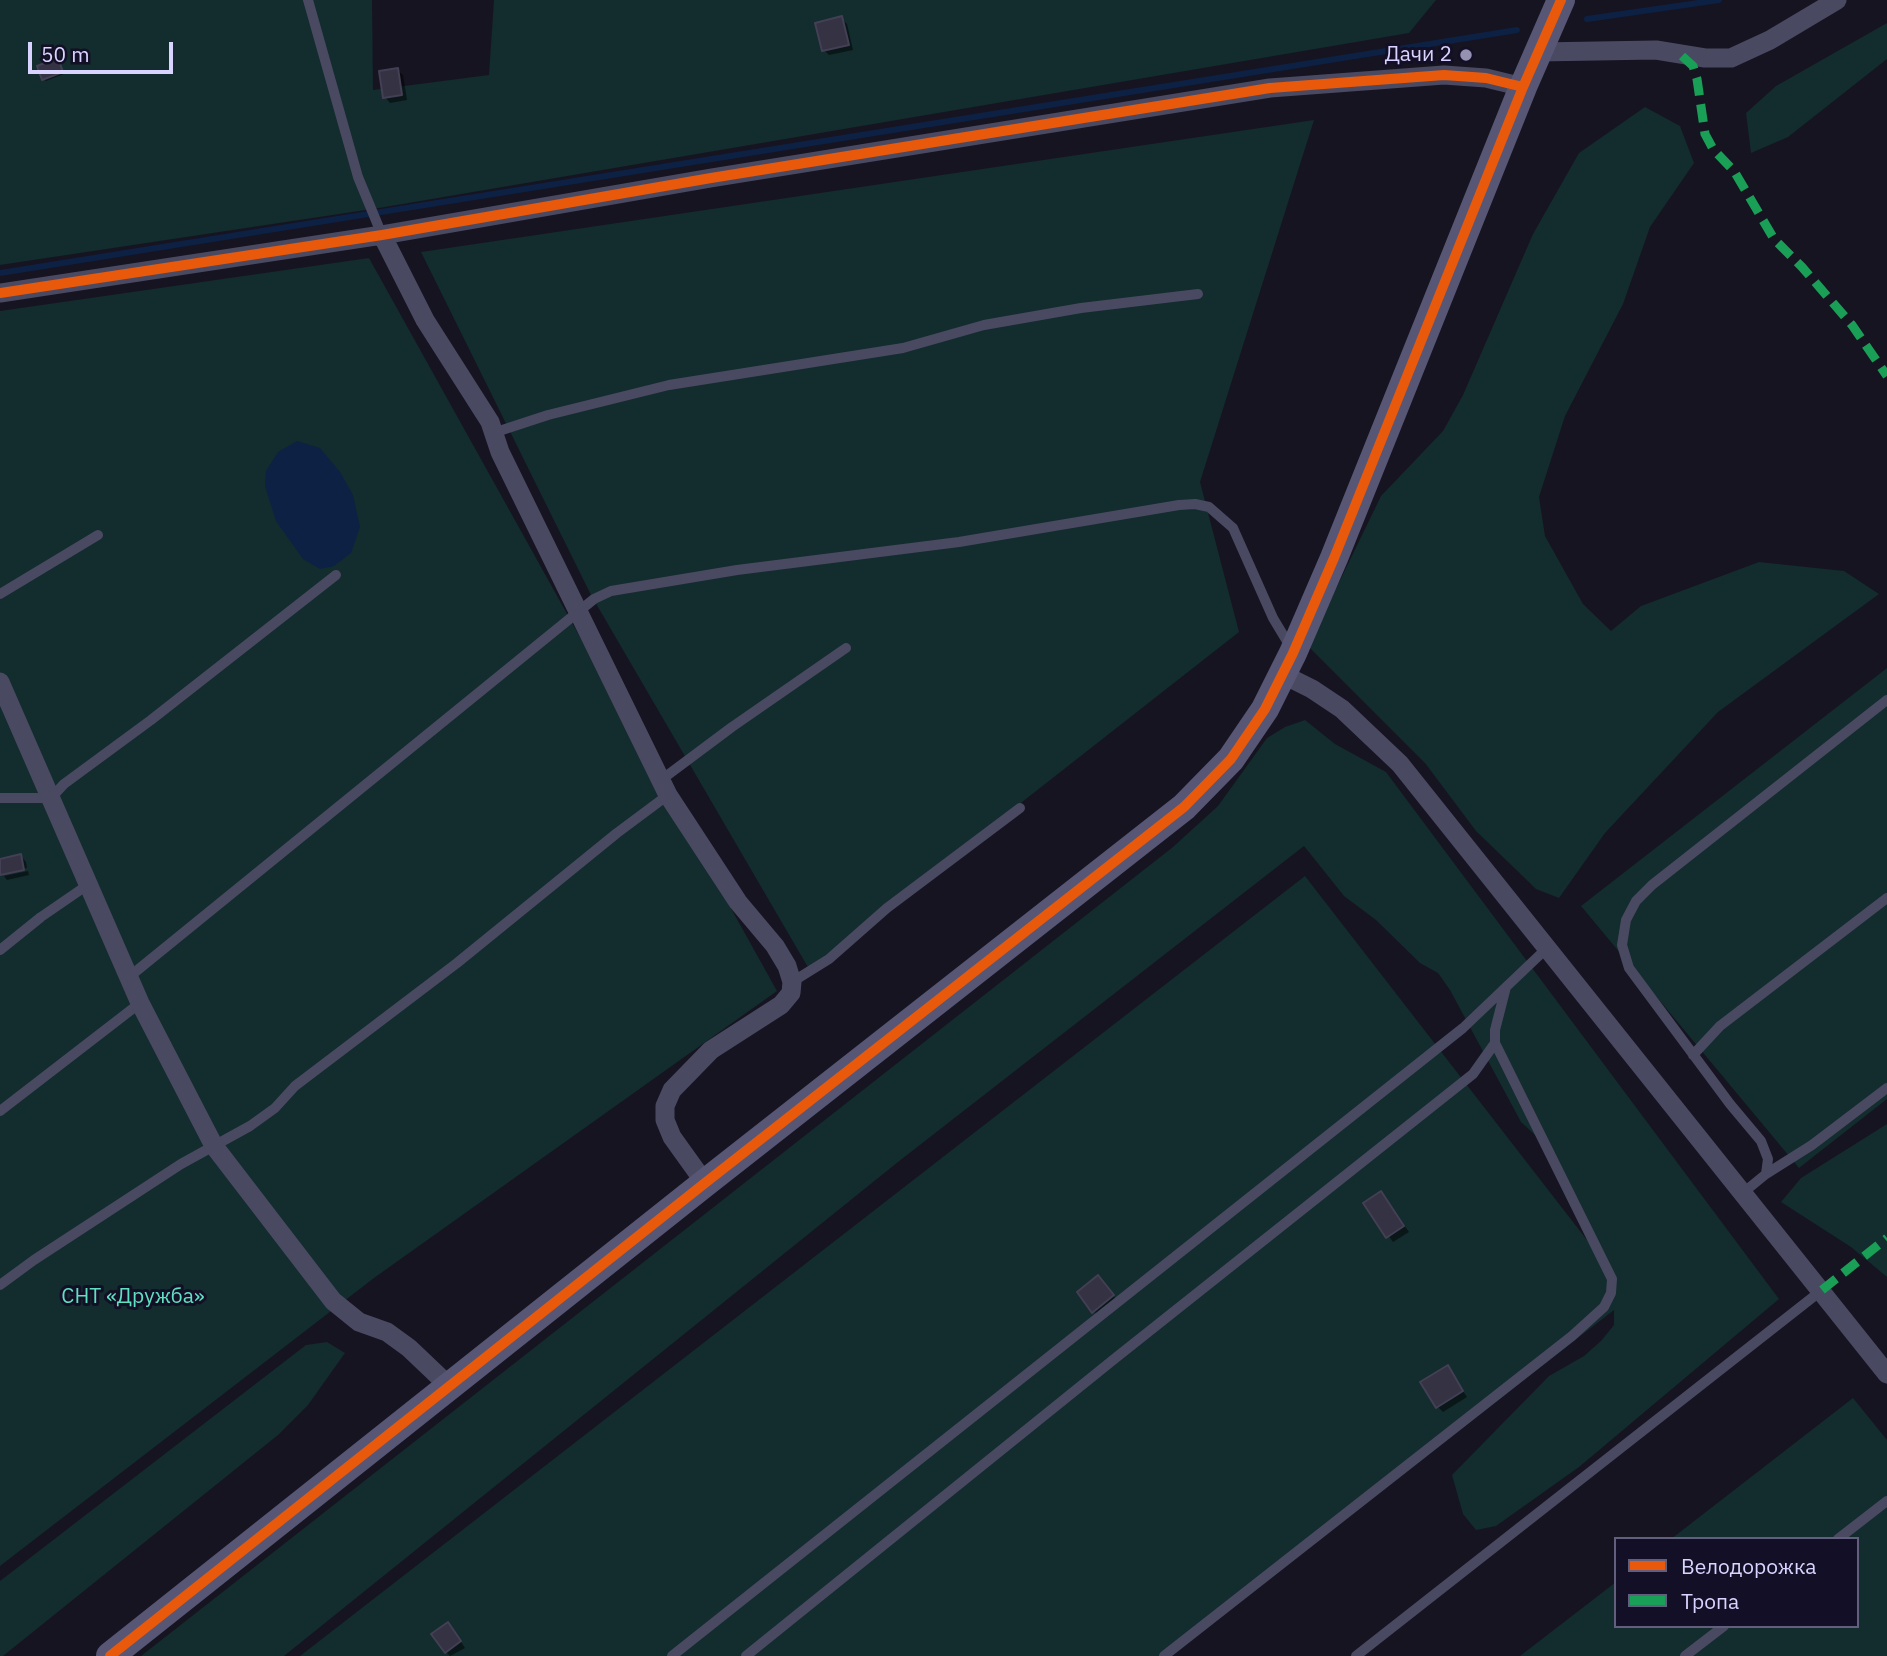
<!DOCTYPE html>
<meta charset="utf-8">
<style>
body{margin:0}
#map{position:relative;width:1887px;height:1656px;overflow:hidden;background:#161421;font-family:"IBM Plex Sans",sans-serif}
canvas{display:block}
.legend{position:absolute;left:1614px;top:1537px;width:245px;height:91px;box-sizing:border-box;background:#130f26;border:2px solid #625e7d;margin:0;padding:9px 12px;list-style:none;font-size:21px;color:#d9d4ff}
.legend li{display:flex;align-items:center;gap:14px;height:35px}
.legend b{width:35px;border:2px solid #625e7d}
.scale{position:absolute;left:28px;top:42px;width:145px;height:32px;box-sizing:border-box;border:4px solid #d9d4ff;border-top:0;padding-left:9px;font-size:21px;line-height:24px;white-space:nowrap;color:#d9d4ff;-webkit-text-stroke:5px #130f26;paint-order:stroke}
</style>
<div id="map">
<canvas width="1887" height="1656"></canvas>
<ul class="legend">
<li><b style="height:9px;background:#e8590c"></b>Велодорожка</li>
<li><b style="height:9px;background:#1a9f57"></b>Тропа</li>
</ul>
<div class="scale">50 m</div>
</div>
<script>
const context = document.querySelector('canvas').getContext('2d');
context.lineJoin = 'round';
function paint(path, color) { context.fillStyle = color; context.fill(path, 'evenodd'); }
const shape = rows => new Path2D(rows.map(r => 'M' + r).join(''));
function trace(path, color, width, dash) { context.strokeStyle = color; context.lineWidth = width; context.lineCap = dash ? 'butt' : 'round'; context.setLineDash(dash || []); context.stroke(path); }
function label(font, color, halo, rows, align = 'center') {
  context.font = font + ' "IBM Plex Sans",sans-serif'; context.lineWidth = 6; context.setLineDash([]); context.textBaseline = 'middle'; context.strokeStyle = halo; context.fillStyle = color; for (const [text, x, y, turn = 0] of rows) {
    context.save(); context.translate(x, y); context.rotate((+turn || 0) * Math.PI / 180); context.textAlign = isNaN(turn) ? turn : align; if (halo) context.strokeText(text, 0, 0); context.fillText(text, 0, 0); context.restore();
  }
}
paint(shape([
 [0,0,372,0,373,90,489,75,494,0,1436,0,1409,33,379,208,0,265],
 [1887,23,1887,59,1788,137,1751,153,1746,113,1776,86],
 [1645,107,1680,126,1694,163,1650,227,1623,304,1565,416,1539,497,1545,536,1583,604,1611,631,1641,606,1759,562,1844,571,1879,594,1718,712,1605,833,1559,898,1536,889,1476,831,1425,763,1308,646,1381,496,1443,431,1463,395,1533,234,1579,153],
 [1314,120,1200,482,1239,632,809,969,591,595,421,252],
 [369,258,777,991,374,1278,0,1566,0,311],
 [1887,668,1887,1099,1799,1168,1581,906],
 [1305,720,1335,744,1386,772,1779,1299,1579,1467,1496,1526,1476,1530,1463,1514,1452,1475,1549,1376,1584,1356,1601,1341,1614,1325,1614,1310,1168,1656,300,1656,1305,876,1604,1262,1551,1150,1521,1122,1450,990,1438,973,1420,963,1376,920,1344,896,1304,846,898,1162,284,1656,141,1656,1173,847,1218,806,1267,738,1285,727],
 [1887,1124,1887,1277,1851,1247,1781,1202,1801,1178],
 [327,1342,345,1353,308,1405,278,1435,3,1656,0,1656,0,1581,306,1345],
 [1853,1398,1887,1440,1887,1656,1520,1656,1616,1582,1616,1626,1857,1626,1857,1539,1671,1539]
]), '#132c2d');
paint(shape([
 [297,441,320,448,340,472,353,495,360,527,351,553,334,566,320,569,303,559,276,521,265,486,266,471,278,452]
]), '#0d2144');
paint(shape([
 [841,18,847,24,853,50,829,55,824,50],
 [58,60,64,74,46,81,43,79],
 [397,70,403,75,407,100,390,103,385,97],
 [21,856,26,862,27,868,3,873,3,876,0,860],
 [28,871,29,875,7,880,4,876],
 [1381,1193,1409,1232,1393,1242,1365,1203],
 [1104,1283,1118,1302,1099,1317,1094,1311],
 [1447,1367,1467,1397,1443,1412,1437,1406],
 [453,1630,465,1648,450,1656,446,1652]
]), '#0007');
trace(shape([
 [1587,19,1719,0],
 [0,273,1517,30]
]), '#0d2144', 6);
const building = shape([
 [842,16,849,45,822,51,815,23,842,16],
 [58,58,63,72,42,80,37,66,58,58],
 [398,68,402,95,383,98,379,71,398,68],
 [21,854,24,870,0,875,0,859,21,854],
 [1381,1191,1404,1226,1386,1238,1363,1203,1381,1191],
 [1098,1275,1114,1295,1092,1313,1077,1292,1098,1275],
 [1448,1365,1463,1391,1436,1408,1420,1382,1448,1365],
 [448,1622,461,1641,445,1653,431,1634,448,1622]
]);
paint(building, '#343243');
trace(building, '#433f54', 2);
trace(shape([
 [308,0,358,177,382,235],
 [493,433,548,415,669,385,903,348,984,325,1081,308,1198,294],
 [0,594,98,535],
 [661,780,732,727,846,648],
 [0,798,51,798,64,784,151,720,336,575],
 [0,950,41,917,89,884],
 [129,977,594,599,611,591,737,570,959,542,1179,505,1195,504,1209,507,1233,528,1273,618,1291,648],
 [792,982,829,959,887,908,1020,808],
 [1693,1055,1720,1026,1887,898],
 [0,1111,140,1003],
 [1766,1174,1768,1159,1761,1141,1730,1104,1629,968,1622,945,1626,920,1636,901,1652,885,1887,700],
 [1744,1192,1766,1174,1812,1145,1887,1088],
 [0,1285,34,1260,181,1164,250,1126,275,1108,295,1086,457,963,617,833,668,795],
 [1838,1539,1887,1501],
 [672,1656,1463,1028,1547,948],
 [746,1656,1113,1360,1473,1074,1495,1043],
 [1164,1656,1572,1336,1604,1307,1611,1293,1612,1279,1495,1043,1495,1030,1506,987],
 [1356,1656,1822,1290],
 [1685,1656,1724,1626]
]), '#4a4962', 10);
trace(shape([
 [1538,52,1656,50,1705,58,1731,58,1770,40,1837,0],
 [382,235,425,320,490,422,500,452,668,795,738,902,775,946,787,966,792,982,791,993,781,1005,711,1050,672,1090,665,1106,665,1120,672,1137,705,1183],
 [0,293,382,235,711,178,1270,88,1444,75,1486,78,1523,87],
 [1282,674,1312,689,1342,709,1400,764,1887,1374],
 [0,682,140,1003,214,1146,333,1301,359,1322,387,1332,409,1348,450,1387]
]), '#4a4962', 19);
trace(shape([
 [110,1656,705,1183,1184,807,1231,759,1265,709,1293,653,1334,558,1523,87,1561,0]
]), '#575674', 28);
trace(shape([
 [1682,56,1693,66,1697,79,1705,134,1713,149,1734,171,1774,239,1802,267,1852,325,1887,376],
 [1822,1290,1887,1238]
]), '#1a9f57', 9, [18, 9]);
trace(shape([
 [0,293,382,235,711,178,1270,88,1444,75,1486,78,1523,87],
 [110,1656,705,1183,1184,807,1231,759,1265,709,1293,653,1334,558,1523,87,1561,0]
]), '#e8590c', 10);
for (const [x, y, r, color] of [
 [1466,55,7,"#9591b1"]
]) { const dot = new Path2D(); dot.arc(x, y, r, 0, 2 * Math.PI); context.fillStyle = color; context.fill(dot); trace(dot, '#130f26', 2.5); }
label('21px', '#d9d4ff', '#130f26', [
 ["Дачи 2",1452,55]
], 'right');
label('21px', '#5fe0c0', '#130f26', [
 ["СНТ «Дружба»",133,1297]
]);
</script>
